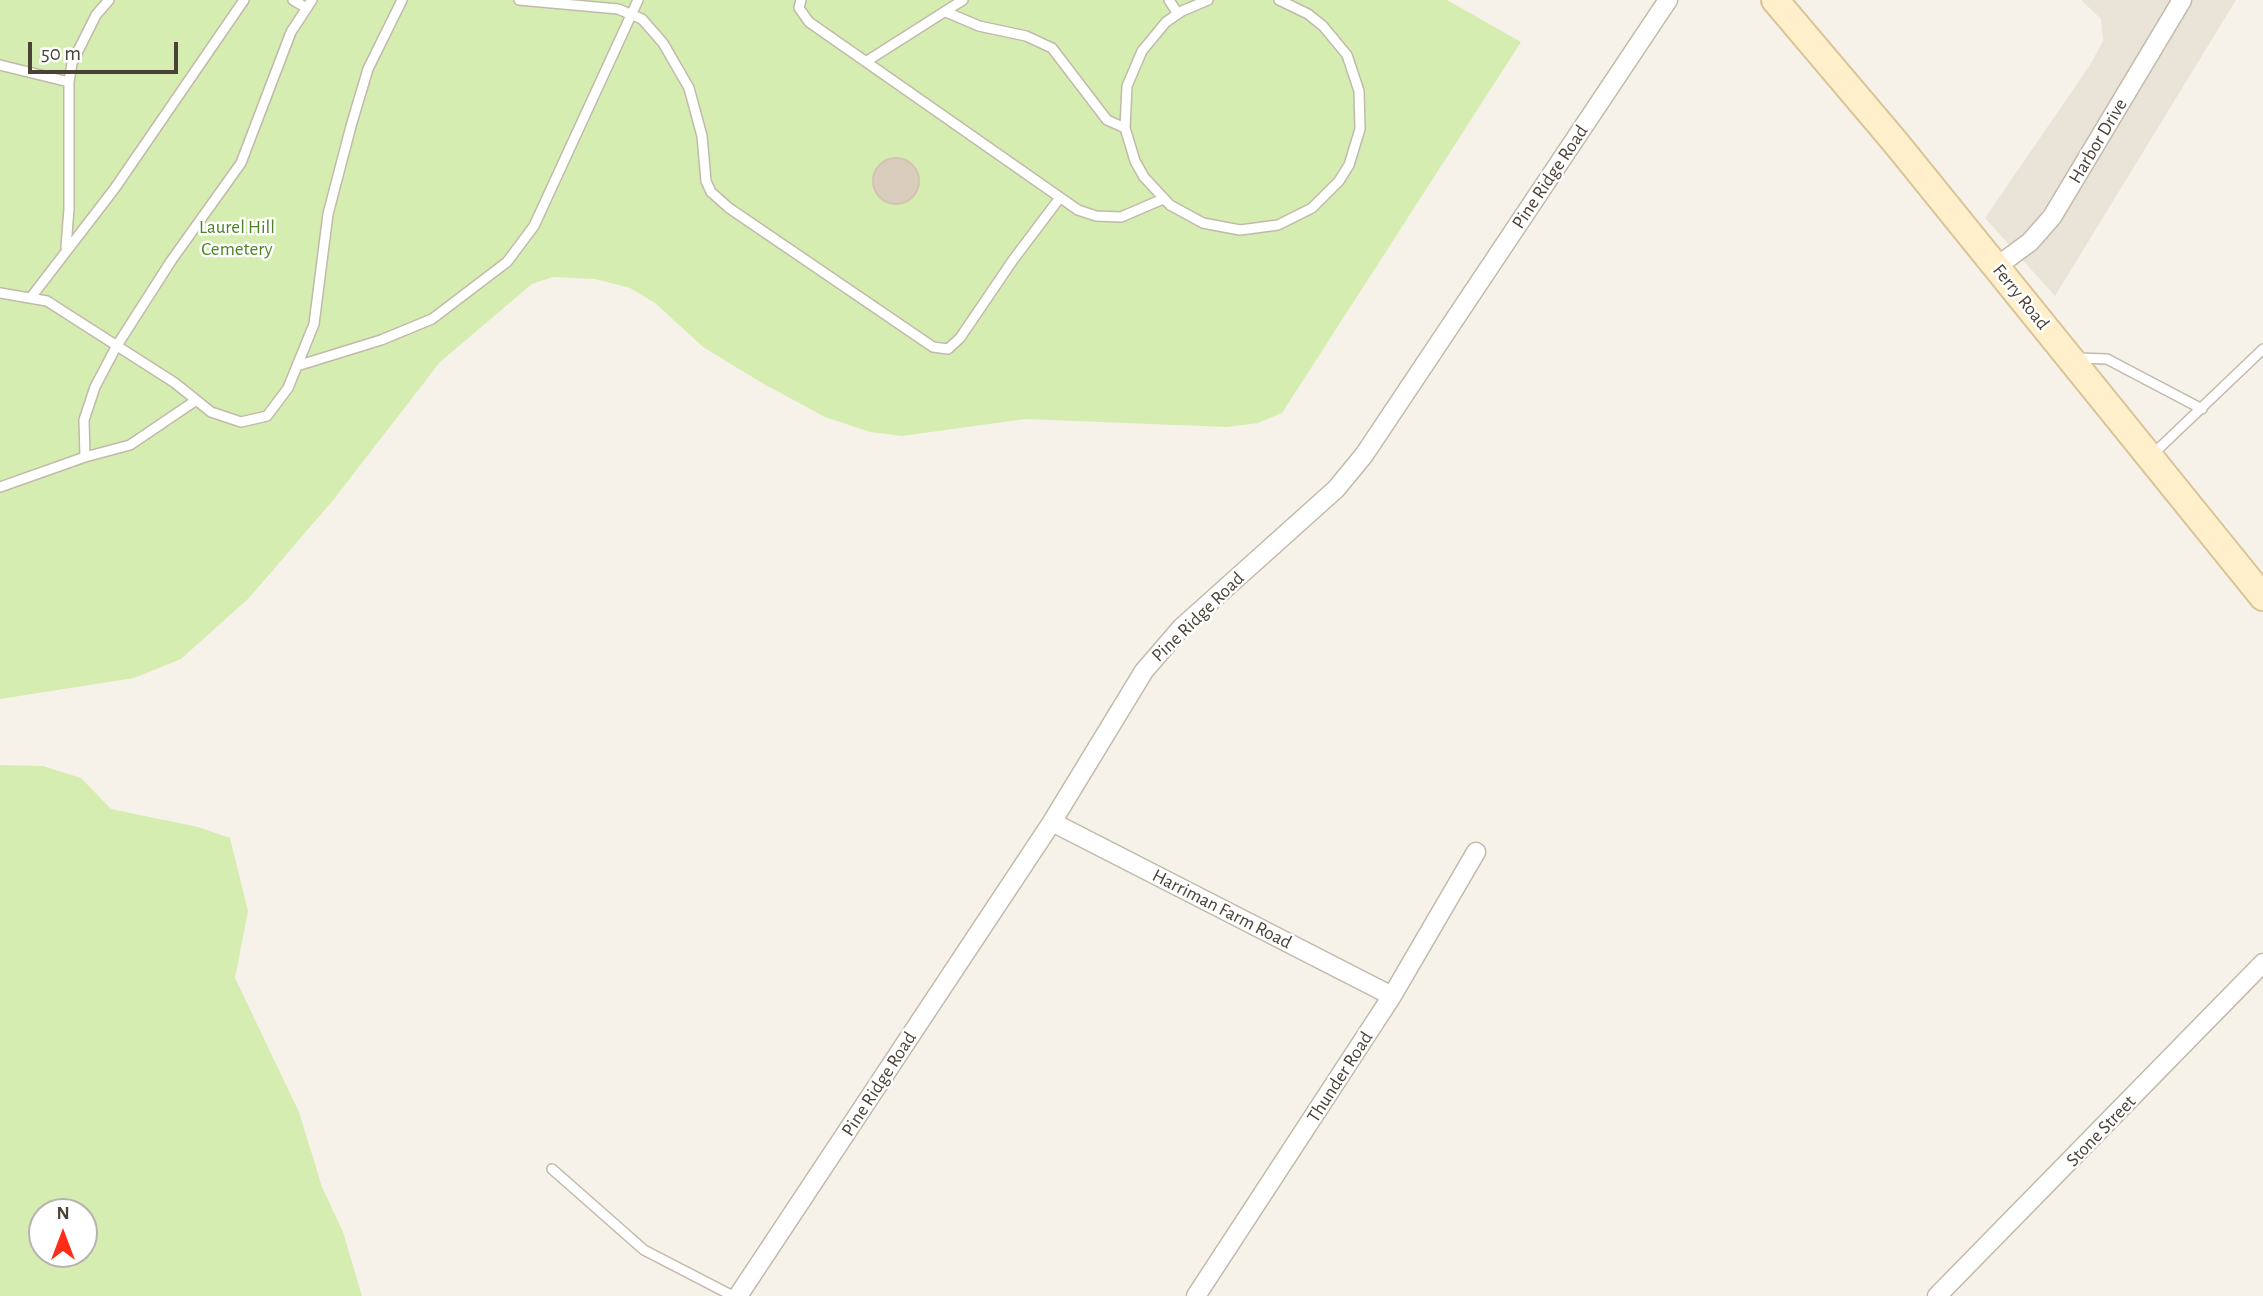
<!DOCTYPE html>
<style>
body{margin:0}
#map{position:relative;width:2263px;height:1296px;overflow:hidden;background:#f6f2ea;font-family:"Alegreya Sans",sans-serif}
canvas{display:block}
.north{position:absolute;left:28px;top:1198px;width:70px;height:70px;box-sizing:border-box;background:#fff;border:2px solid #b7b3af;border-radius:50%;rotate:0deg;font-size:19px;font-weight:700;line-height:28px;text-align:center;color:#4b4237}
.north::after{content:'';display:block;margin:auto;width:24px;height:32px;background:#ff2c18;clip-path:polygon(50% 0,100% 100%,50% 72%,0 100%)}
.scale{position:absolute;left:28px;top:42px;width:150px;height:32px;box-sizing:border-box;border:4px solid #4b4237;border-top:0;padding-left:9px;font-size:21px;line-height:24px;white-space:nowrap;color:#4b4237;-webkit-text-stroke:5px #fff;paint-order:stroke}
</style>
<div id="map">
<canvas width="2263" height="1296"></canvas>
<div class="north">N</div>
<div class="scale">50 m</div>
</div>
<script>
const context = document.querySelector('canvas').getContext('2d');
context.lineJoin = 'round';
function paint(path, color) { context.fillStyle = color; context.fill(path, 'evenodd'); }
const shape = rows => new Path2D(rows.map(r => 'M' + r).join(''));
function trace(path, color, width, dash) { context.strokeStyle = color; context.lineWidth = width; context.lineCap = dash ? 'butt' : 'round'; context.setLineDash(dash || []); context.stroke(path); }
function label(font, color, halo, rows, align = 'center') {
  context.font = font + ' "Alegreya Sans",sans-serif'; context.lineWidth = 5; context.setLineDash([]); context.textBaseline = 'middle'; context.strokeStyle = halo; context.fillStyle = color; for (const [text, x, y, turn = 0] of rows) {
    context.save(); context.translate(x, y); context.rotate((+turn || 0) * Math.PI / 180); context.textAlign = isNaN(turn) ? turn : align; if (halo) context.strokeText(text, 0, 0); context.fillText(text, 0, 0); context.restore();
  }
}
paint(shape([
 [2081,0,2236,0,2055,296,1985,218,2090,65,2103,41,2101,19]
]), '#eae3d7');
paint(shape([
 [0,0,1447,0,1521,42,1282,413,1258,423,1227,427,1025,419,902,436,870,432,825,417,762,383,703,347,655,303,630,288,595,279,553,277,532,284,440,362,334,499,249,598,181,659,134,678,0,699],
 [0,765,43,766,81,778,111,809,198,827,230,838,248,911,235,978,299,1112,322,1187,343,1232,362,1296,0,1296],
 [42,1212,84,1212,84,1254,42,1254]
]), '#d5edb0');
const building = shape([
 '873 181a23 23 0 1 1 46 0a23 23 0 1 1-46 0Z'
]);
paint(building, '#d9cdbe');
trace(building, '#d4c4b1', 2);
const service = shape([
 [293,0,305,7],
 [519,0,618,9,642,19,663,43,689,88,702,136,706,181,711,192,729,208,933,347,948,349,960,338,1013,260,1059,199],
 [801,0,799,8,809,22,1078,210,1096,216,1121,217,1163,199],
 [1169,0,1178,14],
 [1208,0,1182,11,1166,22,1142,51,1127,86,1125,128,1135,161,1144,177,1170,205,1203,223,1240,230,1278,225,1312,208,1339,181,1349,165,1360,129,1359,91,1347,55,1323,26,1308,14,1279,0],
 [946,12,979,26,1026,36,1052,48,1107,120,1125,128],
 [867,61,963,0],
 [0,65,69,82],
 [66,247,69,209,69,82,72,63,96,15,109,0],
 [0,293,47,301,175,383,211,412,241,422,267,416,288,388,314,324,328,214,351,126,368,69,402,0],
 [32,296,115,188,244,0],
 [2077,358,2107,359,2202,409],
 [300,365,381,340,432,319,507,262,534,226,638,0],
 [2152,455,2263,349],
 [85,457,84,420,95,387,116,347,171,261,241,163,291,32,312,0],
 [0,487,85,457,130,445,195,401],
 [552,1169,644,1250,733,1296]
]);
const minor = shape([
 [1996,267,2030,242,2052,217,2182,0],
 [1052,822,1392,996],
 [738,1296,1052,822,1144,671,1181,628,1336,489,1364,455,1668,0],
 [1196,1296,1392,996,1476,852],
 [1937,1296,2263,963]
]);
const secondary = shape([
 [1775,0,1896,143,2263,597]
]);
trace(service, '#c3b9ab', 12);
trace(minor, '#c3b9ab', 21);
trace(secondary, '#d9c496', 30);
trace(service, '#fff', 9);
trace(minor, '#fff', 18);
trace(secondary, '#ffefcb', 26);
label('19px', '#4b4237', '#fff', [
 ["Harbor Drive",2098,141,-59],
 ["Pine Ridge Road",1550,177,-56],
 ["Ferry Road",2021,297,51],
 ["Pine Ridge Road",1198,617,-44],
 ["Harriman Farm Road",1222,909,27],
 ["Thunder Road",1340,1077,-57],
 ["Pine Ridge Road",879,1084,-57],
 ["Stone Street",2101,1131,-46]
]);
label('19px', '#4e8324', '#fff', [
 ["Laurel Hill",237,227],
 ["Cemetery",237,249]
]);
</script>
